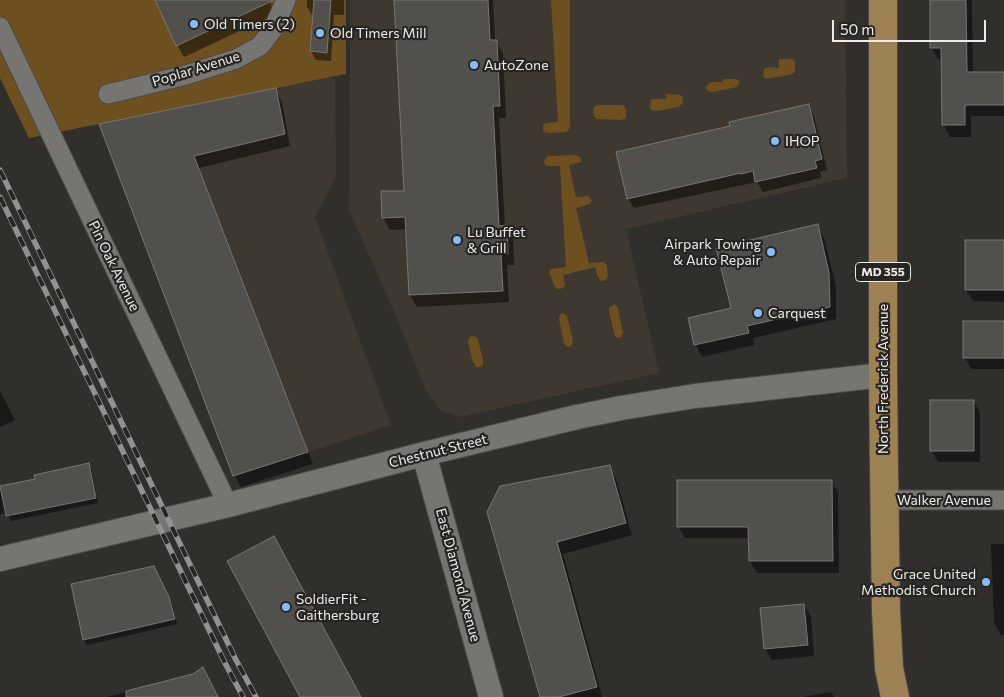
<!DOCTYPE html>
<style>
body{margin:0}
#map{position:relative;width:1004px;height:697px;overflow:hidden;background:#312f2c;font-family:Commissioner,sans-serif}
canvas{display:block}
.scale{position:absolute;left:832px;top:20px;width:154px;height:22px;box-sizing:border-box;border:2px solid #edecea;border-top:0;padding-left:6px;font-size:15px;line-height:18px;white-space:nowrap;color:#edecea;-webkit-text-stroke:4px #272522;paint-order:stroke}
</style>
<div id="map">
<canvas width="1004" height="697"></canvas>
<div class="scale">50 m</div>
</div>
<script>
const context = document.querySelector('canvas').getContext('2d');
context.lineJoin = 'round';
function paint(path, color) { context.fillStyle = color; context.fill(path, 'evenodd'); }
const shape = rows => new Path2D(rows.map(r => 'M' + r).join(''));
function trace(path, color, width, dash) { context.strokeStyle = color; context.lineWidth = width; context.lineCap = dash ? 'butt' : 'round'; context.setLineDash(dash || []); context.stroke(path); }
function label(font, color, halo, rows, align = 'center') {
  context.font = font + ' Commissioner,sans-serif'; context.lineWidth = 4.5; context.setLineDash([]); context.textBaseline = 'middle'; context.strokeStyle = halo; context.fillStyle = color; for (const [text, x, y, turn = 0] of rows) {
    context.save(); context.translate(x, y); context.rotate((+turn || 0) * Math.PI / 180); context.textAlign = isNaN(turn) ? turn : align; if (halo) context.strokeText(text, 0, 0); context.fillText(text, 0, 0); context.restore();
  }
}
paint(shape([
 [350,0,845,0,847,178,626,229,659,373,459,417,440,410,427,392,393,309,349,210],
 [335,77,336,176,315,217,391,425,308,452,194,156,276,88]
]), '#3e3830');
paint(shape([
 [0,0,346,0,346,74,29,138,0,78],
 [551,0,570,0,570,125,569,129,566,132,549,133,544,132,543,130,543,125,547,123,558,122],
 [779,59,790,59,794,60,795,63,795,72,789,75,766,79,763,76,764,69,768,67,779,68],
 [723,79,736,79,739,81,739,84,737,87,713,92,708,91,706,88,708,84,712,82,722,82],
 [666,94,680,95,683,97,682,104,678,107,657,111,651,110,650,106,651,100,654,99,666,99],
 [600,105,623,105,626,109,626,118,621,120,597,119,594,116,593,110,595,106],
 [576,155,581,158,581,162,569,165,576,197,588,196,592,200,590,204,576,208,589,263,604,262,607,266,608,276,606,280,601,281,598,277,595,267,563,275,565,285,563,288,559,289,556,288,554,285,550,274,550,270,552,269,566,267,560,166,548,166,545,165,544,161,547,157,549,156],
 [614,304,617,306,618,309,623,333,621,337,618,338,615,336,614,333,609,312,609,308],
 [562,313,565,314,567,316,573,341,572,345,569,347,566,346,564,343,559,319,560,315],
 [472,336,476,337,478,340,483,360,483,365,480,367,476,367,473,362,468,342,469,338]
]), '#6e5020');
paint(shape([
 [156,0,269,0,276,14,184,57,177,45],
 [307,0,344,0,344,15,334,15,331,61,316,60,311,51,314,15,312,15,307,7],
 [395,0,493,0,495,41,496,41,503,53,506,118,499,118,505,227,506,227,513,238,514,265,507,265,509,302,417,307,410,295,407,229,390,230,383,218,405,192],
 [931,0,972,0,973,73,1004,73,1004,116,971,116,971,137,950,137,944,125,942,59,938,59,931,47],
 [275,90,282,102,290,146,199,168,313,464,241,487,235,476,101,124],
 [808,105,814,116,827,170,820,172,821,178,763,192,757,182,634,208,628,198,731,127],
 [817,226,824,238,836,286,836,319,753,338,754,345,702,357,696,345,690,318,732,309],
 [1004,242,1004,302,973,301,966,290],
 [1004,323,1004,369,971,369,965,358],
 [0,391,15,420,0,427],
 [974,401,980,413,980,462,938,462,931,450],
 [88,465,92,470,98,503,11,521,7,512,0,515,0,487,36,480],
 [609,466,616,478,632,535,563,554,602,697,541,697,488,512],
 [832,482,838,493,839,573,757,573,750,561,750,538,685,538,678,526],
 [991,544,1004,544,1004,635,1001,635,994,623],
 [157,573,172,604,177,624,87,645,84,640],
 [804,605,811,617,814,656,772,660,765,648],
 [194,675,218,697,107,697],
 [831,692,834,697,803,697]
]), '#0007');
const building = shape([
 [155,0,274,0,176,46,155,0],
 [314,0,331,0,327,53,310,51,314,0],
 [394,0,488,0,490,40,497,40,500,106,493,106,499,226,507,225,508,254,501,254,503,291,409,295,405,217,382,218,381,191,404,191,394,0],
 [930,0,966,0,967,72,1004,72,1004,105,965,105,965,125,942,125,941,48,930,48,930,0],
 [276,88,285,134,194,156,308,452,233,476,99,124,276,88],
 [809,104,822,159,815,161,817,168,755,182,753,171,741,174,741,173,627,199,616,152,730,126,729,122,809,104],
 [818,224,829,273,830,307,747,326,749,333,694,345,688,318,731,308,716,248,818,224],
 [965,240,1004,240,1004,290,965,290,965,240],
 [963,321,1004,321,1004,358,963,358,963,321],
 [930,400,974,400,974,451,930,451,930,400],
 [89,463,96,498,6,516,0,486,35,479,34,475,89,463],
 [610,465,626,523,557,542,597,687,559,697,540,697,487,512,500,486,610,465],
 [677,480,832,480,833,561,749,561,748,527,677,527,677,480],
 [274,536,361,697,300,697,227,561,274,536],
 [154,566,169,597,175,619,83,640,71,584,154,566],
 [804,604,808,645,764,649,760,608,804,604],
 [203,667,218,697,126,697,126,691,193,674,203,667]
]);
paint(building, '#52504d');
trace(building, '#797673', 1);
const minor = shape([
 [0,27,228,505],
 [108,94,186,75,236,59,260,46,273,29,286,0],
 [884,500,1004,500]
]);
const tertiary = shape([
 [424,454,491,697],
 [0,559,228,505,424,454,577,417,621,408,695,396,883,375]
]);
const primary = shape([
 [883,0,883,375,884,468,886,611,889,668,895,697]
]);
trace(minor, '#4c4a47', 21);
trace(tertiary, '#4c4a47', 26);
trace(primary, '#4c4a47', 30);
trace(minor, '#777571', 19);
trace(tertiary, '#777571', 24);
trace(primary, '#9d8155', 28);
const rail = shape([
 [0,170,236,660,256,697],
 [0,197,225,663,243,697]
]);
trace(rail, '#93918f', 5.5);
trace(rail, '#272522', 4, [11]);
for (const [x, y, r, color] of [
 [194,24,5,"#89bafc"],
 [320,33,5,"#89bafc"],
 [474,65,5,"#89bafc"],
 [775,141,5,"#89bafc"],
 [457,240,5,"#89bafc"],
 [771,252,5,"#89bafc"],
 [758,313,5,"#89bafc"],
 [986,582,5,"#89bafc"],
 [286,607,5,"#89bafc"]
]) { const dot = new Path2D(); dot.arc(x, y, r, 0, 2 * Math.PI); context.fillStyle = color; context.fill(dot); trace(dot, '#272522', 2); }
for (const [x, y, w] of [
 [883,272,55]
]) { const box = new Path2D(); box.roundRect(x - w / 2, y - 9.5, w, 19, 4); context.fillStyle = '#272522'; context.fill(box); trace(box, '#edecea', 1); }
label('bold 12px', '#edecea', null, [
 ["MD 355",883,272]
]);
label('14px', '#edecea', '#272522', [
 ["Old Timers (2)",204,24],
 ["Old Timers Mill",330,33],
 ["AutoZone",484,65],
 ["IHOP",785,141],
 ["Lu Buffet",467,232],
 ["& Grill",467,248],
 ["Airpark Towing",761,244,"right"],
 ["& Auto Repair",761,260,"right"],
 ["Carquest",768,313],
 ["Grace United",976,574,"right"],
 ["Methodist Church",976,590,"right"],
 ["SoldierFit -",296,599],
 ["Gaithersburg",296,615]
], 'left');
label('14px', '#edecea', '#272522', [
 ["Poplar Avenue",196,69,-17],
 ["Pin Oak Avenue",114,266,64],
 ["North Frederick Avenue",883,379,-90],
 ["Chestnut Street",438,451,-14],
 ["Walker Avenue",944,500],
 ["East Diamond Avenue",458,575,75]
]);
</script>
